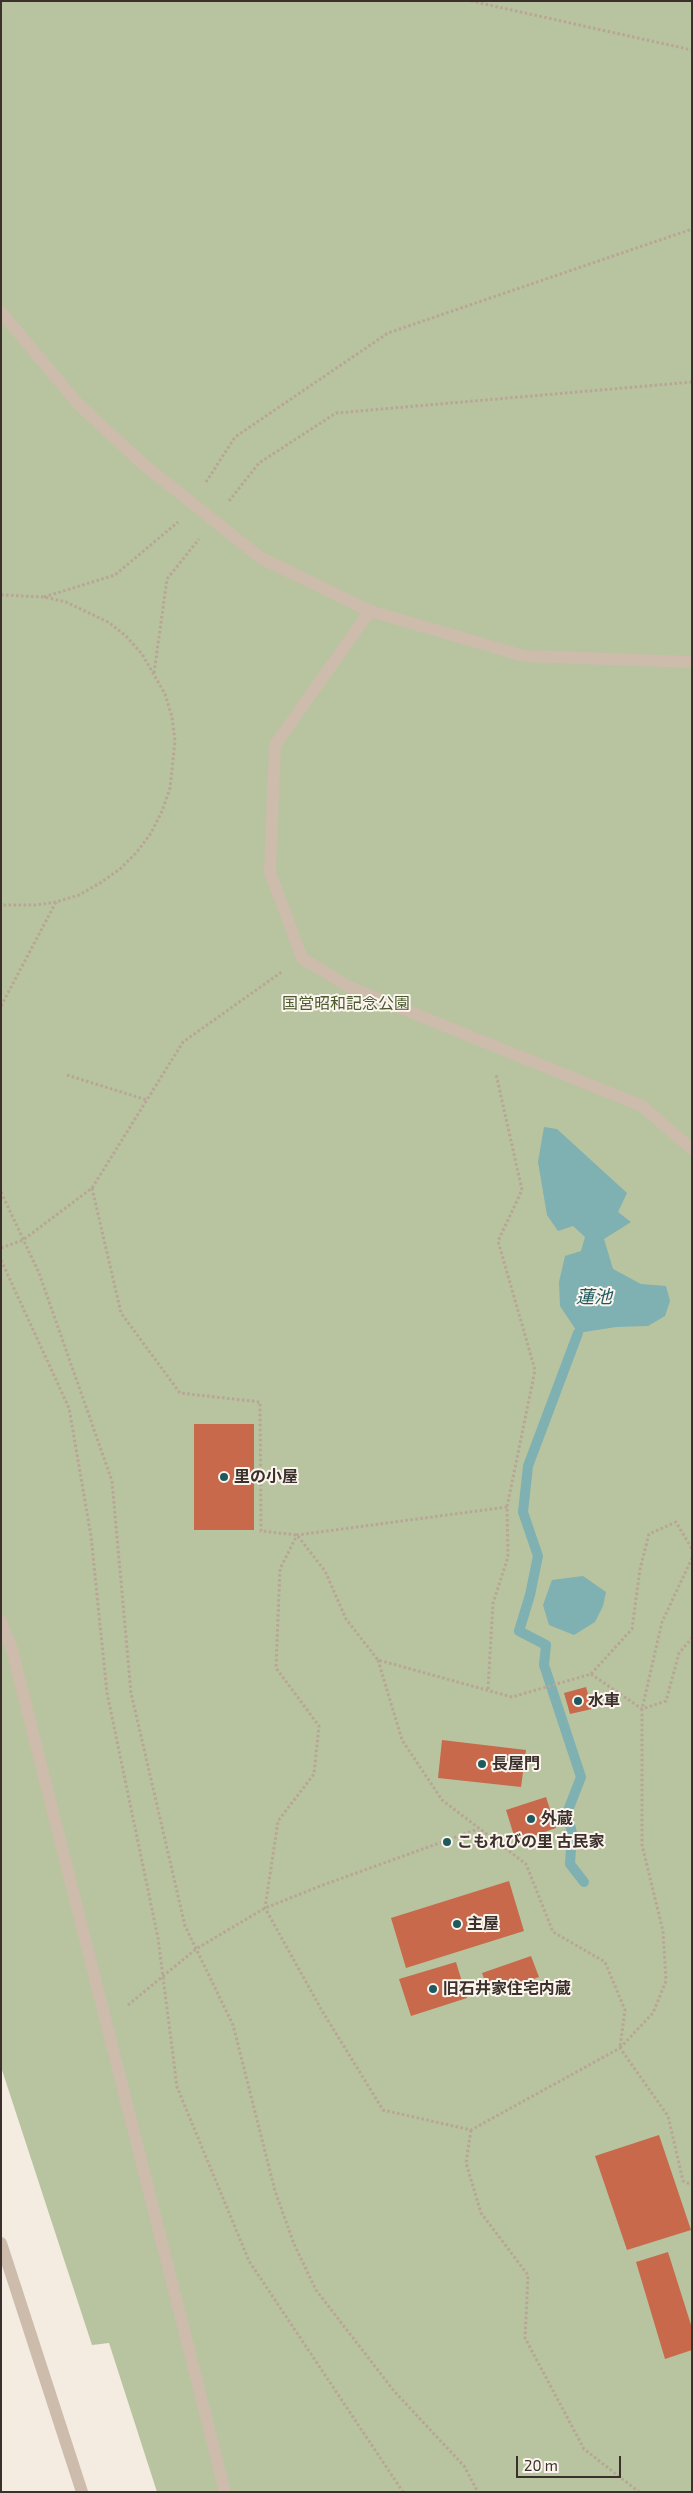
<!DOCTYPE html>
<meta charset="utf-8">
<style>
body{margin:0}
#map{position:relative;width:693px;height:2493px;overflow:hidden;background:#f4ebe1;font-family:"Exo 2",sans-serif}
canvas{display:block}
.frame{position:absolute;inset:0;border:2px solid #3b302b;pointer-events:none}
.scale{position:absolute;left:516px;top:2456px;width:105px;height:22px;box-sizing:border-box;border:2px solid #3b302b;border-top:0;padding-left:6px;font-size:15px;line-height:18px;white-space:nowrap;color:#3b302b;-webkit-text-stroke:4px #fbf5ee;paint-order:stroke}
</style>
<div id="map">
<canvas width="693" height="2493"></canvas>
<div class="frame"></div>
<div class="scale">20 m</div>
</div>
<script>
const context = document.querySelector('canvas').getContext('2d');
context.lineJoin = 'round';
function paint(path, color) { context.fillStyle = color; context.fill(path, 'evenodd'); }
const shape = rows => new Path2D(rows.map(r => 'M' + r).join(''));
function trace(path, color, width, dash) { context.strokeStyle = color; context.lineWidth = width; context.lineCap = dash ? 'butt' : 'round'; context.setLineDash(dash || []); context.stroke(path); }
function label(font, color, halo, rows, align = 'center') {
  context.font = font + ' "Exo 2","Noto Sans JP",sans-serif'; context.lineWidth = 4; context.setLineDash([]); context.textBaseline = 'middle'; context.strokeStyle = halo; context.fillStyle = color; for (const [text, x, y, turn = 0] of rows) {
    context.save(); context.translate(x, y); context.rotate((+turn || 0) * Math.PI / 180); context.textAlign = isNaN(turn) ? turn : align; if (halo) context.strokeText(text, 0, 0); context.fillText(text, 0, 0); context.restore();
  }
}
paint(shape([
 [1,1,692,1,692,2492,157,2492,109,2343,92,2345,1,2067]
]), '#b8c4a0');
paint(shape([
 [544,1127,557,1129,627,1193,618,1212,631,1222,604,1239,613,1269,641,1284,666,1286,670,1301,665,1316,648,1326,616,1327,578,1333,560,1306,559,1282,565,1256,581,1251,585,1237,573,1226,558,1231,547,1215,538,1162],
 [583,1576,606,1592,603,1606,595,1622,574,1635,549,1625,543,1605,552,1580]
]), '#7fb0b2');
trace(shape([
 [578,1333,528,1466,523,1512,538,1556,530,1595,519,1631,546,1645,544,1665,581,1777,567,1813,572,1833,570,1864,584,1882]
]), '#7fb0b2', 10);
paint(shape([
 [194,1424,254,1424,254,1530,194,1530],
 [586,1687,592,1709,570,1714,564,1693],
 [442,1740,526,1750,521,1787,438,1778],
 [546,1797,556,1828,516,1842,506,1810],
 [509,1881,524,1931,406,1968,391,1918],
 [531,1956,539,1977,490,1994,482,1973],
 [456,1962,467,1998,411,2016,399,1979],
 [659,2135,691,2230,627,2250,595,2156],
 [668,2252,692,2328,692,2350,665,2359,636,2262]
]), '#c8694b');
trace(shape([
 [471,1,692,50],
 [206,482,235,437,388,333,692,229],
 [229,501,259,463,336,413,692,382],
 [1,595,44,597,66,602,108,622,126,636,142,654,165,694,172,717,175,741,170,788,162,811,151,833,137,852,120,869,100,883,79,895,56,902,36,905,1,905],
 [44,597,115,575,178,522],
 [154,673,167,579,199,539],
 [1,1006,56,902],
 [67,1075,147,1100],
 [92,1188,121,1313,180,1393,260,1402,261,1531,297,1535,325,1571,346,1619,378,1660,512,1697,591,1674,632,1629,640,1569,649,1534,676,1522,692,1549],
 [1,1192,39,1273,112,1481,131,1693,185,1926,233,2025,275,2191,294,2244,316,2290,394,2391,464,2466,478,2492],
 [1,1248,23,1240,92,1188,183,1042,283,971],
 [1,1260,69,1408,91,1536,107,1693,158,1938,177,2087,249,2261,403,2492],
 [507,1507,297,1535,280,1569,276,1668,319,1726,314,1774,278,1821,265,1908,321,2009,383,2110,471,2130,620,2048,668,2116,683,2181,692,2185],
 [378,1660,402,1740,442,1800,526,1864,553,1932,605,1962,625,2010,620,2047],
 [591,1674,642,1709,666,1701,679,1653,692,1638],
 [488,1689,493,1603,508,1557,507,1507,535,1370,498,1241,522,1190,496,1074],
 [128,2005,196,1949,265,1908,323,1885,478,1829],
 [620,2048,653,2013,666,1981,663,1931,642,1845,642,1709,662,1622,692,1558],
 [471,2130,466,2163,481,2213,528,2275,525,2338,584,2449,639,2492]
]), '#b9a596', 3, [2.5, 2.5]);
trace(shape([
 [1,312,79,405,144,465],
 [261,558,370,611,524,656,692,662],
 [370,611,275,745,270,872,302,958,349,987,642,1106,692,1149],
 [1,1621,12,1650,225,2492],
 [1,2243,82,2492]
]), '#cdbbac', 12);
trace(shape([
 [144,465,261,558]
]), '#cdbbac', 12);
for (const [x, y, r, color] of [
 [224,1477,5,"#1f5a5e"],
 [578,1701,5,"#1f5a5e"],
 [482,1764,5,"#1f5a5e"],
 [531,1819,5,"#1f5a5e"],
 [447,1842,5,"#1f5a5e"],
 [457,1924,5,"#1f5a5e"],
 [433,1989,5,"#1f5a5e"]
]) { const dot = new Path2D(); dot.arc(x, y, r, 0, 2 * Math.PI); context.fillStyle = color; context.fill(dot); trace(dot, '#fbf5ee', 2); }
label('16px', '#4a5a2e', '#fbf5ee', [
 ["国営昭和記念公園",346,1004]
]);
label('bold 16px', '#3b302b', '#fbf5ee', [
 ["里の小屋",234,1477],
 ["水車",588,1701],
 ["長屋門",492,1764],
 ["外蔵",541,1819],
 ["こもれびの里 古民家",457,1842],
 ["主屋",467,1924],
 ["旧石井家住宅内蔵",443,1989]
], 'left');
label('italic 18px', '#1f5a5e', '#fbf5ee', [
 ["蓮池",594,1297]
]);
</script>
